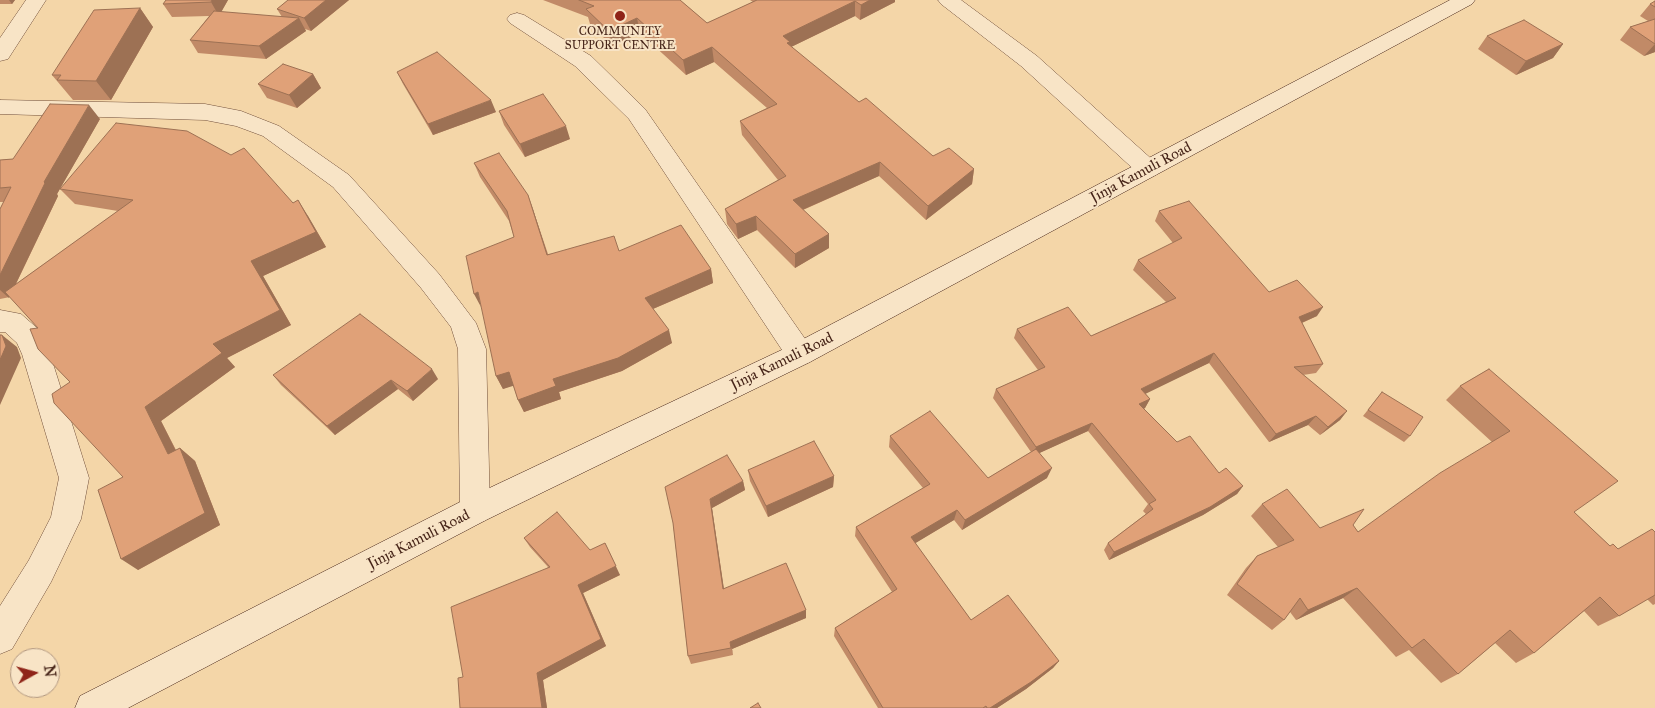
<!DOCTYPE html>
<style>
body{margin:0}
#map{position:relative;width:1655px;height:708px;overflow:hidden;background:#f4d6a8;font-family:"IM FELL Great Primer",serif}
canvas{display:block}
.north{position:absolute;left:10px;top:648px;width:50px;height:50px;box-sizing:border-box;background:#f8e4c6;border:1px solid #b19780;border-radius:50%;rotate:83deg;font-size:14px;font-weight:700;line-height:20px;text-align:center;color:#462418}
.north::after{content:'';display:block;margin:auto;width:18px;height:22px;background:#8f2418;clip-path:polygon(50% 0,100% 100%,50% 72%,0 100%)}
</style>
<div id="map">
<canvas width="1655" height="708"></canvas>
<div class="north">N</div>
</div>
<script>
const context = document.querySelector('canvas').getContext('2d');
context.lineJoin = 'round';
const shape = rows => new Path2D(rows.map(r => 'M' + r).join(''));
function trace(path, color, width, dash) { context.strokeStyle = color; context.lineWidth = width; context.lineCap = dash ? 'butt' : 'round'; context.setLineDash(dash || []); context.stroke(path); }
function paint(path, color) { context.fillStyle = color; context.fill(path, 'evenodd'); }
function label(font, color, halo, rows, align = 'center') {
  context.font = font + ' "IM FELL Great Primer",serif'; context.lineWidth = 4; context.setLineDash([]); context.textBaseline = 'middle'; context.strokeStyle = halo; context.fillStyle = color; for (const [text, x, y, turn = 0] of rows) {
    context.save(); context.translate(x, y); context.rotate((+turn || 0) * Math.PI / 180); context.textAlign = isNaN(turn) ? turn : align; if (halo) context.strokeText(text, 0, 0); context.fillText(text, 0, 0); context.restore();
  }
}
const street = shape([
 [26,0,46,0,8,59,0,61,0,38,26,0],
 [938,0,961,0,1037,56,1156,163,1160,169,1156,175,1148,177,1140,175,1021,66,941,4,938,0],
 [517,13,524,15,591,56,645,109,810,346,814,354,810,362,800,365,790,362,629,119,575,66,510,23,507,19,510,15,517,13],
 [0,100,205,104,241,111,279,126,349,175,439,274,476,323,486,349,490,510,486,520,475,524,464,520,460,510,458,349,451,327,421,288,333,187,263,136,236,126,205,120,0,114,0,100],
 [0,310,21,314,37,328,50,354,89,478,81,519,51,582,12,649,0,654,0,606,29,560,51,517,59,478,22,354,17,343,5,332,0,332,0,310]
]);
const secondary = shape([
 [1450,0,1475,0,1472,4,810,362,486,520,128,708,75,708,80,696,464,500,790,346,1450,0]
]);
trace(street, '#72503c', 1);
trace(secondary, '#462418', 1);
paint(street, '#f8e4c6');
paint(secondary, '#f8e4c6');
paint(shape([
 [0,0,15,0,12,4,0,4],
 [166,0,228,0,221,12,282,17,277,9,288,0,349,0,311,31,305,29,306,31,266,59,198,53,190,40,209,16,172,17,163,4],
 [543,0,680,0,707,23,753,2,750,0,895,0,895,2,860,20,855,16,791,47,859,102,933,156,974,169,972,184,926,220,879,176,803,210,829,234,829,248,795,268,757,230,738,239,727,224,725,209,778,180,742,135,740,121,767,108,714,62,686,75,640,33,612,46,590,24,588,17],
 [1655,1,1655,52,1644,56,1620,40,1630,27,1648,21,1640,16,1650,4],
 [140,8,153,27,111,100,73,100,52,75],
 [1487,36,1563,44,1553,58,1516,75,1478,49],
 [397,72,496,112,433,135,403,84],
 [313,74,321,88,297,108,267,98,258,84],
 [499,111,570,139,525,157,504,125],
 [100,119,57,194,58,196,16,284,118,211,75,204,60,189,293,203,308,216,326,247,263,276,291,325,227,358,235,367,161,421,176,450,180,448,195,461,220,525,138,570,123,477,70,382,38,328,10,297,0,299,0,209,4,202,0,202,0,160,13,159],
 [474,163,528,195,548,254,619,251,711,269,713,283,653,309,672,343,622,371,559,392,561,399,524,412,518,400,513,385,503,389,496,376,514,237,509,221,480,177],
 [1159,211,1269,292,1317,316,1302,323,1323,364,1316,373,1303,375,1347,411,1340,420,1320,435,1308,425,1269,442,1209,363,1145,393,1150,399,1145,408,1144,409,1177,442,1219,473,1243,486,1237,494,1203,515,1109,560,1104,550,1108,543,1146,514,1143,511,1148,504,1088,431,1039,453,1047,478,962,530,954,520,915,543,971,620,1059,661,1053,668,1026,689,997,708,878,708,834,636,835,628,892,592,855,536,856,527,923,488,889,447,890,436,988,478,1031,452,993,398,996,389,1038,370,1014,338,1017,329,1091,336,1166,302,1133,270,1138,260,1173,243,1155,221],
 [1489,369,1574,512,1610,546,1618,549,1655,532,1655,604,1653,605,1647,599,1619,616,1598,626,1584,611,1534,653,1516,663,1495,643,1458,674,1441,683,1409,650,1396,657,1343,598,1296,620,1290,612,1284,620,1272,630,1227,595,1246,568,1257,556,1278,547,1251,516,1262,504,1320,528,1353,525,1358,532,1492,442,1446,400,1460,386],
 [273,375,438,379,413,401,398,389,335,435,281,385],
 [1382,392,1410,436,1404,442,1363,416],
 [748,470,834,476,833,487,768,517,750,481],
 [743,481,745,490,712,508,724,589,806,610,806,618,732,649,733,655,691,664,688,656,673,523],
 [524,538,590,550,620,575,583,593,606,646,543,680,547,708,460,708,463,677,548,567,530,547]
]), '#c18a67');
paint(shape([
 [9,0,15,0,12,4],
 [212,0,228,0,219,16,211,2],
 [326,0,349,0,311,31,304,18],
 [870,0,895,0,895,2,860,20,861,5],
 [855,1,855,16,791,47,791,57,783,36],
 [140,8,153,27,111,100,96,81],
 [299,18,306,31,266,59,259,46],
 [637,18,640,33,612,46,609,31],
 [1563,44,1553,58,1516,75,1526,61],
 [1655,44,1655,52,1644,56],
 [712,47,714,62,686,75,683,60],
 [313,74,321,88,297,108,289,95],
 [491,100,496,112,433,135,428,124],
 [89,105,100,119,57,194,58,196,9,298,0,290,0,275,44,182],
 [566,126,570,139,525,157,520,144],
 [880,162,879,176,793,214,793,200],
 [974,169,972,184,926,220,928,206],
 [528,195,533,209,552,269,547,255],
 [298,200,308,216,326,247,263,276,291,325,227,358,235,367,161,421,184,467,168,454,145,407,213,344,251,261],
 [756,216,757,230,738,239,736,224],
 [829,234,829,248,795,268,795,254],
 [711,269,713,283,648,311,645,298],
 [478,292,481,307,474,294],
 [1323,307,1317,316,1292,327,1299,317],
 [669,330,672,343,622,371,559,392,561,399,524,412,518,400,553,379],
 [2,335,17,347,21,358,0,405,0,360],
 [1214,353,1209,363,1137,398,1141,389],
 [432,369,438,379,413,401,407,391],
 [509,372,516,385,503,389,496,376],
 [391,380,398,389,335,435,327,426],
 [1150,399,1145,408,1134,413,1139,404],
 [1347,411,1340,420,1320,435,1328,427],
 [1316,416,1308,425,1269,442,1276,434],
 [1092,423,1088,431,1033,456,1036,447],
 [180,448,195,461,220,525,138,570,121,559],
 [1052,468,1047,478,962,530,965,520],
 [834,476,833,487,768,517,766,506],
 [743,481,745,490,712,508,725,597,723,589,710,499],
 [1243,486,1237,494,1203,515,1109,560,1114,552],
 [957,510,954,520,909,547,911,537],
 [605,543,620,575,583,593,606,646,543,680,547,708,542,708,537,673,578,585],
 [1357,588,1343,598,1296,620,1308,610],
 [806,610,806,618,732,649,733,655,730,642],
 [1059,661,1053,668,1026,689,997,708,990,708]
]), '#9d7154');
const building = shape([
 [166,0,212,0,211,2,163,4,166,0],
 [288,0,326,0,304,18,277,9,288,0],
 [579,0,680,0,707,23,757,0,870,0,861,5,855,1,783,36,790,42,787,43,859,102,866,98,933,156,949,148,974,169,928,206,880,162,793,200,829,234,795,254,756,216,736,224,725,209,786,176,740,121,777,104,712,47,683,60,637,18,609,31,586,9,594,6,579,0],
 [1655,1,1655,7,1650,4,1655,1],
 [140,8,96,81,57,80,61,75,52,75,94,10,140,8],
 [214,11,299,18,259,46,190,40,214,11],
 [1655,19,1655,44,1630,27,1655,19],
 [1524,20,1563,44,1526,61,1487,36,1524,20],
 [437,52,491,100,428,124,397,72,437,52],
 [283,64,313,74,289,95,258,84,283,64],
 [543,94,566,126,520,144,499,111,543,94],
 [50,104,89,105,44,182,45,183,0,275,0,209,11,187,0,188,0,160,13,159,50,104],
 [116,123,187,131,231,155,244,148,293,203,298,200,316,232,251,261,280,310,213,344,222,353,145,407,168,454,180,448,205,513,121,559,98,490,123,477,54,403,52,394,70,382,38,349,30,329,38,328,5,292,133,200,60,189,116,123],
 [499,153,528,195,547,255,614,236,619,251,681,225,711,269,645,298,669,330,618,358,553,379,556,386,518,400,509,372,496,376,478,292,474,294,466,256,514,237,507,211,474,163,499,153],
 [1189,201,1269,292,1297,280,1323,307,1299,317,1323,364,1294,367,1347,411,1328,427,1316,416,1276,434,1214,353,1141,389,1150,399,1139,404,1177,442,1190,436,1219,473,1226,468,1243,486,1210,507,1114,552,1108,543,1153,509,1149,504,1156,500,1092,423,1036,447,996,389,1045,367,1017,329,1068,307,1091,336,1176,298,1138,260,1182,238,1159,211,1189,201],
 [360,314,432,369,407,391,391,380,327,426,273,375,360,314],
 [0,335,2,335,6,346,0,360,0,335],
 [1489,369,1618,481,1574,512,1610,546,1613,544,1618,549,1652,529,1655,532,1655,595,1619,616,1600,597,1534,653,1510,630,1458,674,1424,639,1412,648,1357,588,1308,610,1300,598,1284,620,1237,584,1257,556,1294,540,1262,504,1287,489,1320,528,1364,509,1353,525,1358,532,1440,473,1510,431,1460,386,1489,369],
 [1382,392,1423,417,1410,436,1368,410,1382,392],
 [930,411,988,478,1036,449,1052,468,965,520,957,510,911,537,971,620,1008,595,1059,661,1031,682,990,708,987,708,986,706,983,708,883,708,835,628,897,589,856,527,930,484,890,436,930,411],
 [814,441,834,476,766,506,748,470,814,441],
 [727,455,743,481,710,499,723,589,786,563,806,610,730,642,731,648,688,656,673,523,665,487,727,455],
 [557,512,590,550,605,543,616,566,578,585,601,639,537,673,542,708,460,708,458,678,463,677,451,607,550,567,524,538,557,512],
 [758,703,761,708,750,708,758,703]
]);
paint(building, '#e0a178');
trace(building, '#9d7154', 1);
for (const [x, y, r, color] of [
 [620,16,6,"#8f2418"]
]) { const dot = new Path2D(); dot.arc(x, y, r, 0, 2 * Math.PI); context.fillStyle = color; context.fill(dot); trace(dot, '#f8e4c6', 2); }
label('12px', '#462418', '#f8e4c6', [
 ["COMMUNITY",620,32],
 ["SUPPORT CENTRE",620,46]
]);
label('15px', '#462418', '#f8e4c6', [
 ["Jinja Kamuli Road",1141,173,-28],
 ["Jinja Kamuli Road",782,362,-26],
 ["Jinja Kamuli Road",419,540,-27]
]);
</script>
